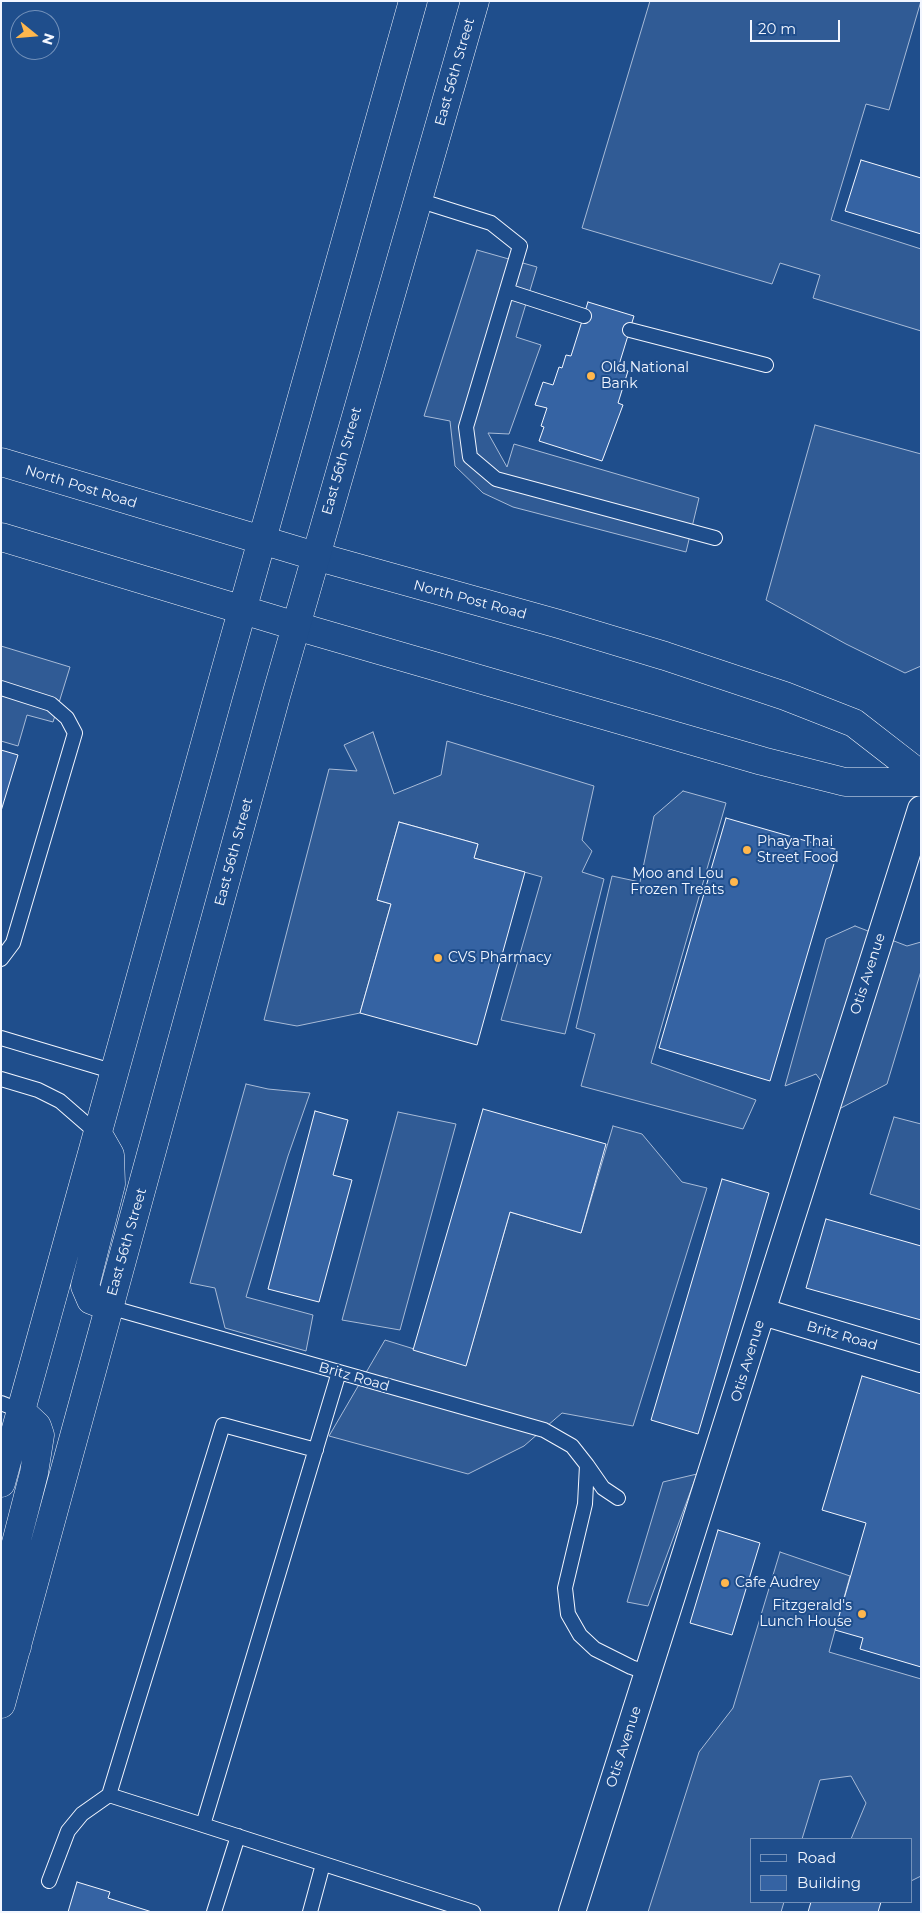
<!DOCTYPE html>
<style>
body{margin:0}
#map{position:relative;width:922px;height:1913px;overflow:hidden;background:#1f4e8c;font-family:Montserrat,sans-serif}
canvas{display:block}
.frame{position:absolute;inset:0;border:2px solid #f2f6ff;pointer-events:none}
.legend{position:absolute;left:750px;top:1838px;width:162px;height:65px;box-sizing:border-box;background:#1f4e8c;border:1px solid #7391ba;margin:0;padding:6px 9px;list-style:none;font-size:15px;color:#f2f6ff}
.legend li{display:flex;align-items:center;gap:10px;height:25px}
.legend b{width:25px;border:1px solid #7391ba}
.north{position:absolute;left:10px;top:10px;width:50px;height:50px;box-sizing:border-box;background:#1f4e8c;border:1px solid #7391ba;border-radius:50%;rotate:107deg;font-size:14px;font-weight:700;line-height:20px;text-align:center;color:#f2f6ff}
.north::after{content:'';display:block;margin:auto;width:18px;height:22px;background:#ffb74d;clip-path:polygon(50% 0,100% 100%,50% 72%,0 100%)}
.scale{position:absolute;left:750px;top:20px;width:90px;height:22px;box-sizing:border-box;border:2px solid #f2f6ff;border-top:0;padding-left:6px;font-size:15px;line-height:18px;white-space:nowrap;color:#f2f6ff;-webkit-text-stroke:4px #1f4e8c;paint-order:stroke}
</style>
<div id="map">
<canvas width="922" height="1913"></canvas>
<div class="frame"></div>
<ul class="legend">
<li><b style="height:6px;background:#1f4e8c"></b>Road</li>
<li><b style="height:14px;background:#3563a3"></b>Building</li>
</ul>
<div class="north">N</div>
<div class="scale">20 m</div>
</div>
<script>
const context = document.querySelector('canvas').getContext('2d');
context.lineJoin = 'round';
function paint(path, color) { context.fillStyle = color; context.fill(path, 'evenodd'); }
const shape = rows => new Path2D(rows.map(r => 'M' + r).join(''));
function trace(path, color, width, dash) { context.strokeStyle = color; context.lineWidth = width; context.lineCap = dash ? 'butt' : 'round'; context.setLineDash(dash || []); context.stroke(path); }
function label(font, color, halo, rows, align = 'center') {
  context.font = font + ' Montserrat,sans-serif'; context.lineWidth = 4; context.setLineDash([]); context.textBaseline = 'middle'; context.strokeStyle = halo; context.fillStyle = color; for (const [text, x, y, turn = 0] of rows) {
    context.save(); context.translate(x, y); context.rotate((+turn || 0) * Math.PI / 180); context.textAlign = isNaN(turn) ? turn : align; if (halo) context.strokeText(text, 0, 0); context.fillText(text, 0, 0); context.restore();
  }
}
const built = shape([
 [650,1,921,1,889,110,866,104,831,220,921,249,921,331,813,298,820,275,780,263,772,284,582,228,650,1],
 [477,250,537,267,516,337,541,345,509,434,488,433,507,467,514,444,699,498,686,552,513,507,483,493,455,466,450,421,424,416,477,250],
 [815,425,921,454,921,666,905,673,846,644,766,600,815,425],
 [1,646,70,667,53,722,27,715,18,746,1,741,1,646],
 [373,732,394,794,441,775,447,741,594,786,582,840,592,851,582,872,604,879,565,1034,501,1020,542,877,474,858,478,844,399,822,377,900,391,904,360,1013,297,1026,264,1020,329,769,357,771,344,745,373,732],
 [683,791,726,803,651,1063,756,1100,743,1129,581,1086,595,1034,576,1028,612,876,640,882,654,816,683,791],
 [855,926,907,946,921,942,921,971,887,1084,841,1108,816,1074,785,1086,826,939,855,926],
 [246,1084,268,1089,310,1093,288,1156,246,1297,313,1315,306,1351,225,1328,215,1288,190,1283,246,1084],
 [398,1112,456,1124,400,1330,342,1320,398,1112],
 [894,1117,921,1124,921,1210,870,1194,894,1117],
 [613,1126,642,1134,682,1182,707,1188,633,1426,562,1413,524,1446,468,1474,329,1436,385,1340,466,1365,510,1212,581,1233,613,1126],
 [697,1474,648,1606,627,1602,663,1482,697,1474],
 [780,1552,850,1576,829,1652,921,1679,921,1876,911,1881,911,1839,851,1839,866,1803,851,1776,820,1780,802,1839,751,1839,751,1902,784,1902,781,1912,648,1912,699,1752,733,1708,780,1552]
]);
paint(built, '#305b95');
trace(built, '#a8bbd7', 1);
const building = shape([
 [861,160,921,178,921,234,845,211,861,160],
 [588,302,634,316,618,368,628,371,618,403,623,405,602,461,539,441,544,427,541,426,547,408,535,405,543,382,553,385,559,367,562,368,566,355,571,356,588,302],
 [1,750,18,755,1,811,1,750],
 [726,818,838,850,770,1081,659,1048,726,818],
 [399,822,478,844,474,858,525,872,477,1045,360,1013,391,904,377,900,399,822],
 [483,1109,606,1144,581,1233,510,1212,466,1366,413,1350,483,1109],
 [315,1111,348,1120,333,1175,352,1180,319,1302,268,1289,315,1111],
 [722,1179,769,1193,698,1434,651,1420,722,1179],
 [826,1219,921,1246,921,1320,806,1288,826,1219],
 [862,1376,921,1394,921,1667,860,1649,863,1638,835,1630,866,1523,822,1510,862,1376],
 [718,1530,760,1543,732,1635,690,1623,718,1530],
 [77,1882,110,1892,108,1898,152,1912,68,1912,77,1882],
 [811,1902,881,1902,878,1912,808,1912,811,1902]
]);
paint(building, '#3563a3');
trace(building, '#f2f6ff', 1);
const service = shape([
 [418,200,491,223,520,246,466,427,470,457,496,479,715,538],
 [507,291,584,316],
 [630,330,766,365],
 [1,688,51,704,67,718,75,733,13,943,1,959],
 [1,1038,115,1072],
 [1,1079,38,1090,60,1101,98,1134],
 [109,1307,544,1430,572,1446,587,1465,585,1504,565,1588,568,1614,580,1635,595,1649,631,1667,648,1673],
 [339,1372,203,1825,473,1912],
 [1,1403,21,1411],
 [587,1465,603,1488,618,1498],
 [203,1825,109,1795,130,1726,223,1425,316,1450],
 [49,1881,68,1831,82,1814,109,1795],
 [214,1912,238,1836],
 [310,1912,323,1864]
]);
const minor = shape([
 [763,1312,921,1359],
 [572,1912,921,809]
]);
const tertiary = shape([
 [315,556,559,624,665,656,785,696,854,723,921,775],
 [296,626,762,761,845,782,921,782]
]);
const primary = shape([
 [1,462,315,556],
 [1,537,296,626],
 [98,1134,110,1155,111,1184,85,1286,91,1300,109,1307],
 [1,1483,219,693,413,1],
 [17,1647,9,1631,5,1616,9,1570,34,1473,40,1435,37,1426,21,1411],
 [1,1704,276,696,475,1]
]);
trace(service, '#f2f6ff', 16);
trace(minor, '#f2f6ff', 28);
trace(tertiary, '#f2f6ff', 29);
trace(primary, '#f2f6ff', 29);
trace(service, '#1f4e8c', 14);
trace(minor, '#1f4e8c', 26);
trace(tertiary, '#1f4e8c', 28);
trace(primary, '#1f4e8c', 28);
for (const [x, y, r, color] of [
 [591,376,5,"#ffb74d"],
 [747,850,5,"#ffb74d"],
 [734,882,5,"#ffb74d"],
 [438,958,5,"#ffb74d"],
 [725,1583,5,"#ffb74d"],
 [862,1614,5,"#ffb74d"]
]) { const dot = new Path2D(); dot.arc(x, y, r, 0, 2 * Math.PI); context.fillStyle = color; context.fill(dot); trace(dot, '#1f4e8c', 2); }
label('14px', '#f2f6ff', '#1f4e8c', [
 ["East 56th Street",455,72,-74],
 ["East 56th Street",342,461,-74],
 ["North Post Road",81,487,17],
 ["North Post Road",470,600,15],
 ["East 56th Street",234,852,-75],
 ["Otis Avenue",868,974,-72],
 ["East 56th Street",127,1242,-74],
 ["Britz Road",842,1336,16],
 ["Otis Avenue",748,1361,-73],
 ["Britz Road",354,1377,16],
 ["Otis Avenue",624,1747,-72]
]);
label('14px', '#f2f6ff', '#1f4e8c', [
 ["Old National",601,368],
 ["Bank",601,384],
 ["Phaya Thai",757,842],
 ["Street Food",757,858],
 ["Moo and Lou",724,874,"right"],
 ["Frozen Treats",724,890,"right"],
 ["CVS Pharmacy",448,958],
 ["Cafe Audrey",735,1583],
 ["Fitzgerald's",852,1606,"right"],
 ["Lunch House",852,1622,"right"]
], 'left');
</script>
